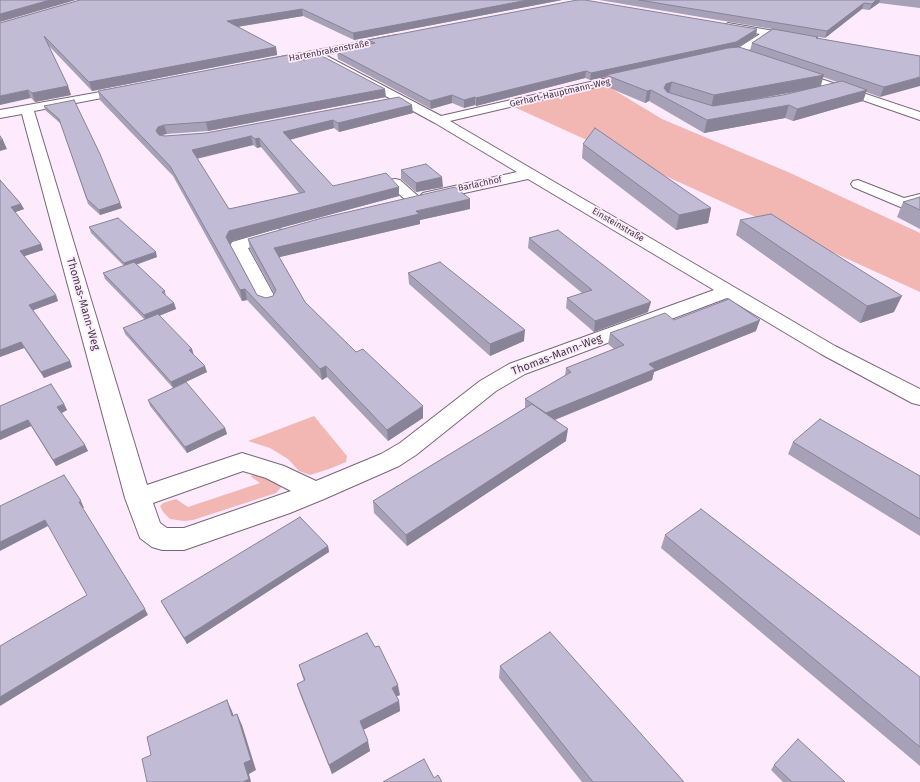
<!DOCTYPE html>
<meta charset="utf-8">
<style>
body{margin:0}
canvas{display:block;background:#fdebfd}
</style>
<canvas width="920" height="782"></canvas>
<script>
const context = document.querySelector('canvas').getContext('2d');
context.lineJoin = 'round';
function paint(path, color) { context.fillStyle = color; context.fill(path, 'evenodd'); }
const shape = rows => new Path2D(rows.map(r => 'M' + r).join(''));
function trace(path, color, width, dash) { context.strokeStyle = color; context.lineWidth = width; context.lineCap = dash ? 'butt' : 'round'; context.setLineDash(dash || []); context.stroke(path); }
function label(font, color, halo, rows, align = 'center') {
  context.font = font + ' "Fira Sans",sans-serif'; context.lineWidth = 3.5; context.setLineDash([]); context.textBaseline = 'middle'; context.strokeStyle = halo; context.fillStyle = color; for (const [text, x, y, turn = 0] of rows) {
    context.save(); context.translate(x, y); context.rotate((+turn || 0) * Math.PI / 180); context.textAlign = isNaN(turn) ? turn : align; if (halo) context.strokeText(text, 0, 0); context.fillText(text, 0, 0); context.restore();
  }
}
paint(shape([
 [604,84,662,119,788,172,920,233,920,292,512,106],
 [314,416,347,456,346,462,329,469,310,475,299,471,288,459,270,448,248,441],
 [263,473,285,483,276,493,193,520,184,521,170,519,163,512,160,506,163,503,176,499,188,507,260,483,250,476]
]), '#f2b7b2');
const minor = shape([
 [728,23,797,35,802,38,797,41,770,36,742,55,716,59,712,58,711,56,712,54,735,50,760,34,725,28,723,26,728,23],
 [397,35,400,36,402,38,400,40,325,55,441,116,634,72,638,73,640,75,638,77,450,121,835,346,920,389,920,405,912,403,821,354,727,298,525,374,496,391,416,455,399,466,324,499,290,513,184,550,162,550,152,547,140,538,125,498,22,114,0,118,0,110,128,87,132,88,134,90,132,92,128,93,34,111,147,485,242,453,284,466,316,481,381,454,400,443,480,381,509,364,714,290,528,179,428,201,423,199,420,196,423,193,517,172,435,123,314,57,265,66,260,63,265,60,397,35],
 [243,471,266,478,291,491,184,528,167,528,160,523,153,503,243,471],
 [794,70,920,112,920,120,790,75,789,73,794,70],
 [395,179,400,180,418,196,421,199,418,202,413,204,408,202,390,186,388,183,390,180,395,179],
 [858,180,904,198,920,194,920,204,903,208,898,206,853,187,851,184,853,181,858,180],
 [277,229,283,230,285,234,283,238,248,248,277,301,275,305,268,307,261,305,259,301,230,246,232,242,277,229]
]);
trace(minor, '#796579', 2);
paint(minor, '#fff');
paint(shape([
 [80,0,562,0,354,40,303,16,238,27,276,47,277,55,92,91,48,45,68,86,71,95,35,102,31,98,0,23],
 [599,0,920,0,920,8,879,3,869,10,862,9,825,38,818,37,818,39,920,56,880,97,866,92,863,101,793,121,785,118,704,133,649,101,645,103,605,86,606,77,590,80,585,78,476,106,475,105,464,108,452,103,431,109,338,59,337,52,368,45,368,40,756,36,737,47,750,50,752,43,772,29],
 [823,77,837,82,821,86],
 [800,91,783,95,751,100],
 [300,61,386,97,208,131,167,134,161,135,165,136,206,133,399,97,413,113,339,132,334,128,290,140,333,186,399,187,399,196,232,241,230,244,257,295,266,298,273,296,274,293,250,249,248,239,470,209,420,220,420,224,279,257,305,302,423,418,388,441,327,377,322,380,247,300,242,301,173,176,100,100,98,91],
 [253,145,257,148,261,147,299,193,229,209,197,159],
 [74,100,120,203,122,208,100,215,88,204,61,124,45,110,44,106],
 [583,144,711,208,708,223,676,230,582,158],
 [401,170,443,187,416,192,401,179],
 [0,180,21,204,24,209,15,212,41,244,43,250,24,256,56,295,58,301,33,310,70,361,72,367,44,378,24,348,0,357],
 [920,197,920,229,897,217,903,202],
 [740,220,894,312,860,323,736,235],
 [89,227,157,257,136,265,165,291,166,296,174,303,176,309,159,316,194,355,207,372,173,388,125,334,123,328,145,320,105,279,103,273,124,266,91,233],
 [529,238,648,312,594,332,566,308,567,298,582,293,528,248],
 [408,273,524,341,490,356,409,284],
 [674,320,756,331,654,372,652,380,555,420,566,441,407,546,374,513,373,501,525,408,525,399,565,376,566,368,614,349,608,344,610,333],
 [148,400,225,428,227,434,187,453,150,406],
 [64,404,67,410,61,413,85,445,88,451,56,466,31,426,0,440,0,406],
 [793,442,920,476,920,536,788,454],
 [665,535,920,677,920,766,661,548],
 [328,546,329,552,187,644,164,607,161,601],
 [299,665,400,695,396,696,399,701,400,711,363,730,370,751,332,774,300,694,297,684,304,681,302,675],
 [500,666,684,782,582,782,499,678],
 [774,765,845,782,783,782,771,770]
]), '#a7a1b8');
paint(shape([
 [50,0,76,0,0,22,0,14],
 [528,0,562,0,354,40,353,33],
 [876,0,880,0,879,3,869,10,872,4],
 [864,3,862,9,825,38,827,31],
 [302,9,303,16,229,28,227,21],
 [757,29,756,36,735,49,606,75,606,77,590,80,591,73],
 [276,47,277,55,92,91,89,82],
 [586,71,585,78,476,106,476,98],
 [824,75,820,87,711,107,714,95],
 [920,77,920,86,880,97,884,87],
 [672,82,669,94,664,95,664,88,666,84],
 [68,86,71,95,35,102,32,93],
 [385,89,386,97,208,131,206,122],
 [28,90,31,98,0,105,0,96],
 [651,90,649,101,645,103,647,91],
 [867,90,863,101,793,121,797,109],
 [452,95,452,103,431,109,430,101],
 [475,97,475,105,464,108,464,100],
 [412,105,413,113,339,132,338,123],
 [789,105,785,118,704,133,707,120],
 [333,120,334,128,284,141,283,132],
 [164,125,167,134,161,135,159,140,156,131,158,127],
 [251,136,253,145,194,159,192,150],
 [259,138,261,147,257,148,255,139],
 [0,140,3,140,7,149,0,151],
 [442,177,443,187,416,192,416,183],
 [399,187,399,196,232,241,229,247,226,237,229,231],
 [470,199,470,209,420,220,420,224,276,258,274,248,416,211],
 [120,203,122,208,100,215,99,210],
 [21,204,24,209,13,213,11,207],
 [711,208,708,223,676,230,679,215],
 [41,244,43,250,22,257,20,251],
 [156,252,157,257,126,268,124,263],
 [245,289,247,300,242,301,240,290],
 [56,295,58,301,31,311,29,305],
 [902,296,894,312,860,323,867,306],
 [651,302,648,312,594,332,595,321],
 [174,303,176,309,146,321,144,315],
 [760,320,756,331,654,372,652,380,544,424,546,413,649,364],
 [525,330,524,341,490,356,490,344],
 [21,342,24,348,0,357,0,350],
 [192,349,194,355,189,350],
 [70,361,72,367,44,378,41,372],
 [205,366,207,372,173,388,171,382],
 [326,366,327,377,322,380,320,369],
 [64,404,67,410,60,414,57,407],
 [423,406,423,418,388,441,387,430],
 [28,420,31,426,0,440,0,432],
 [225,428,227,434,187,453,185,447],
 [568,429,566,441,407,546,406,535],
 [85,445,88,451,56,466,53,460],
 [81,501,84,508,82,508,79,502],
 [45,520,48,526,0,551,0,542],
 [328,546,329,552,187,644,184,638],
 [145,609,148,615,0,706,0,697],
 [398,685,400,695,393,698,392,688],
 [227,700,232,711,237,727,232,716],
 [399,701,400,711,361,731,360,721],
 [237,714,242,725,256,770,249,774,251,782,243,782,244,763],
 [368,741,370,751,332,774,329,765]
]), '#888396');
const building = shape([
 [0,0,50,0,0,14,0,0],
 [80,0,528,0,353,33,302,9,227,21,276,47,89,82,44,36,68,86,32,93,28,90,0,96,0,23,80,0],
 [577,0,585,0,757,29,736,42,591,73,586,71,476,98,475,97,464,100,452,95,430,101,337,52,375,43,368,40,577,0],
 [639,0,876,0,872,4,864,3,827,31,639,0],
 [773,29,818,37,816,38,920,56,920,77,884,87,752,43,773,29],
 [739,47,824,75,714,95,672,82,666,84,664,88,667,92,713,106,783,95,842,81,867,90,797,109,789,105,707,120,651,90,647,91,606,75,728,48,739,47],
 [288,55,300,61,322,56,385,89,206,122,164,125,158,127,156,131,159,135,165,136,206,133,399,97,412,105,338,123,333,120,283,132,333,186,386,173,399,187,229,231,226,237,257,295,266,298,273,296,276,290,248,239,322,218,455,187,470,199,416,211,419,214,274,248,305,302,356,352,363,349,423,406,387,430,326,366,320,369,245,289,240,290,170,166,98,91,288,55],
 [251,136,255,139,259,138,305,192,229,209,192,150,251,136],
 [74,100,100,154,120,203,99,210,87,199,59,119,44,106,74,100],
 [595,128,711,208,679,215,583,144,595,128],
 [0,136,3,140,0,140,0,136],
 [426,164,442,177,416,183,401,170,426,164],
 [0,180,21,204,11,207,41,244,20,251,56,295,29,305,70,361,41,372,21,342,0,350,0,180],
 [920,197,920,210,903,202,920,197],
 [771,214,902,296,867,306,740,220,771,214],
 [118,218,156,252,124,263,89,227,118,218],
 [558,230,651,302,595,321,567,298,592,290,529,238,558,230],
 [134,262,165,291,162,292,174,303,144,315,103,273,134,262],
 [440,262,525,330,490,344,408,273,440,262],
 [729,299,760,320,649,364,655,369,546,413,525,399,571,372,566,368,624,345,610,333,665,313,674,320,729,299],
 [158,314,192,349,189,350,205,366,171,382,123,328,158,314],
 [186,382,225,428,185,447,148,400,186,382],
 [51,384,64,404,57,407,85,445,53,460,28,420,0,432,0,406,51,384],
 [532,404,568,429,406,535,373,501,532,404],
 [820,419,920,476,920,519,793,442,820,419],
 [64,475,81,501,79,502,145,609,0,697,0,646,87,595,45,520,0,542,0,506,64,475],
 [701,509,920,677,920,747,665,535,701,509],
 [300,517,328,546,184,638,161,601,300,517],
 [550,632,684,782,593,782,500,666,550,632],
 [367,633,375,647,379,646,398,685,392,688,399,701,360,721,368,741,329,765,297,684,305,680,299,665,367,633],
 [227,700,232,716,237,714,251,760,244,763,249,779,243,782,147,782,142,759,151,755,147,737,227,700],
 [798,739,845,782,792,782,774,765,798,739],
 [424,759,434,778,438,775,442,782,383,782,424,759]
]);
paint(building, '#c2bbd6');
trace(building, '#888396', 1);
label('9px', '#413941', '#fdebfd', [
 ["Hartenbrakenstraße",329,51,-11],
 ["Gerhart-Hauptmann-Weg",560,93,-13],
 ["Barlachhof",480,184,-12],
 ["Einsteinstraße",618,225,30]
]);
label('11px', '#413941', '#fdebfd', [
 ["Thomas-Mann-Weg",83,304,74],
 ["Thomas-Mann-Weg",557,355,-21]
]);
</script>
